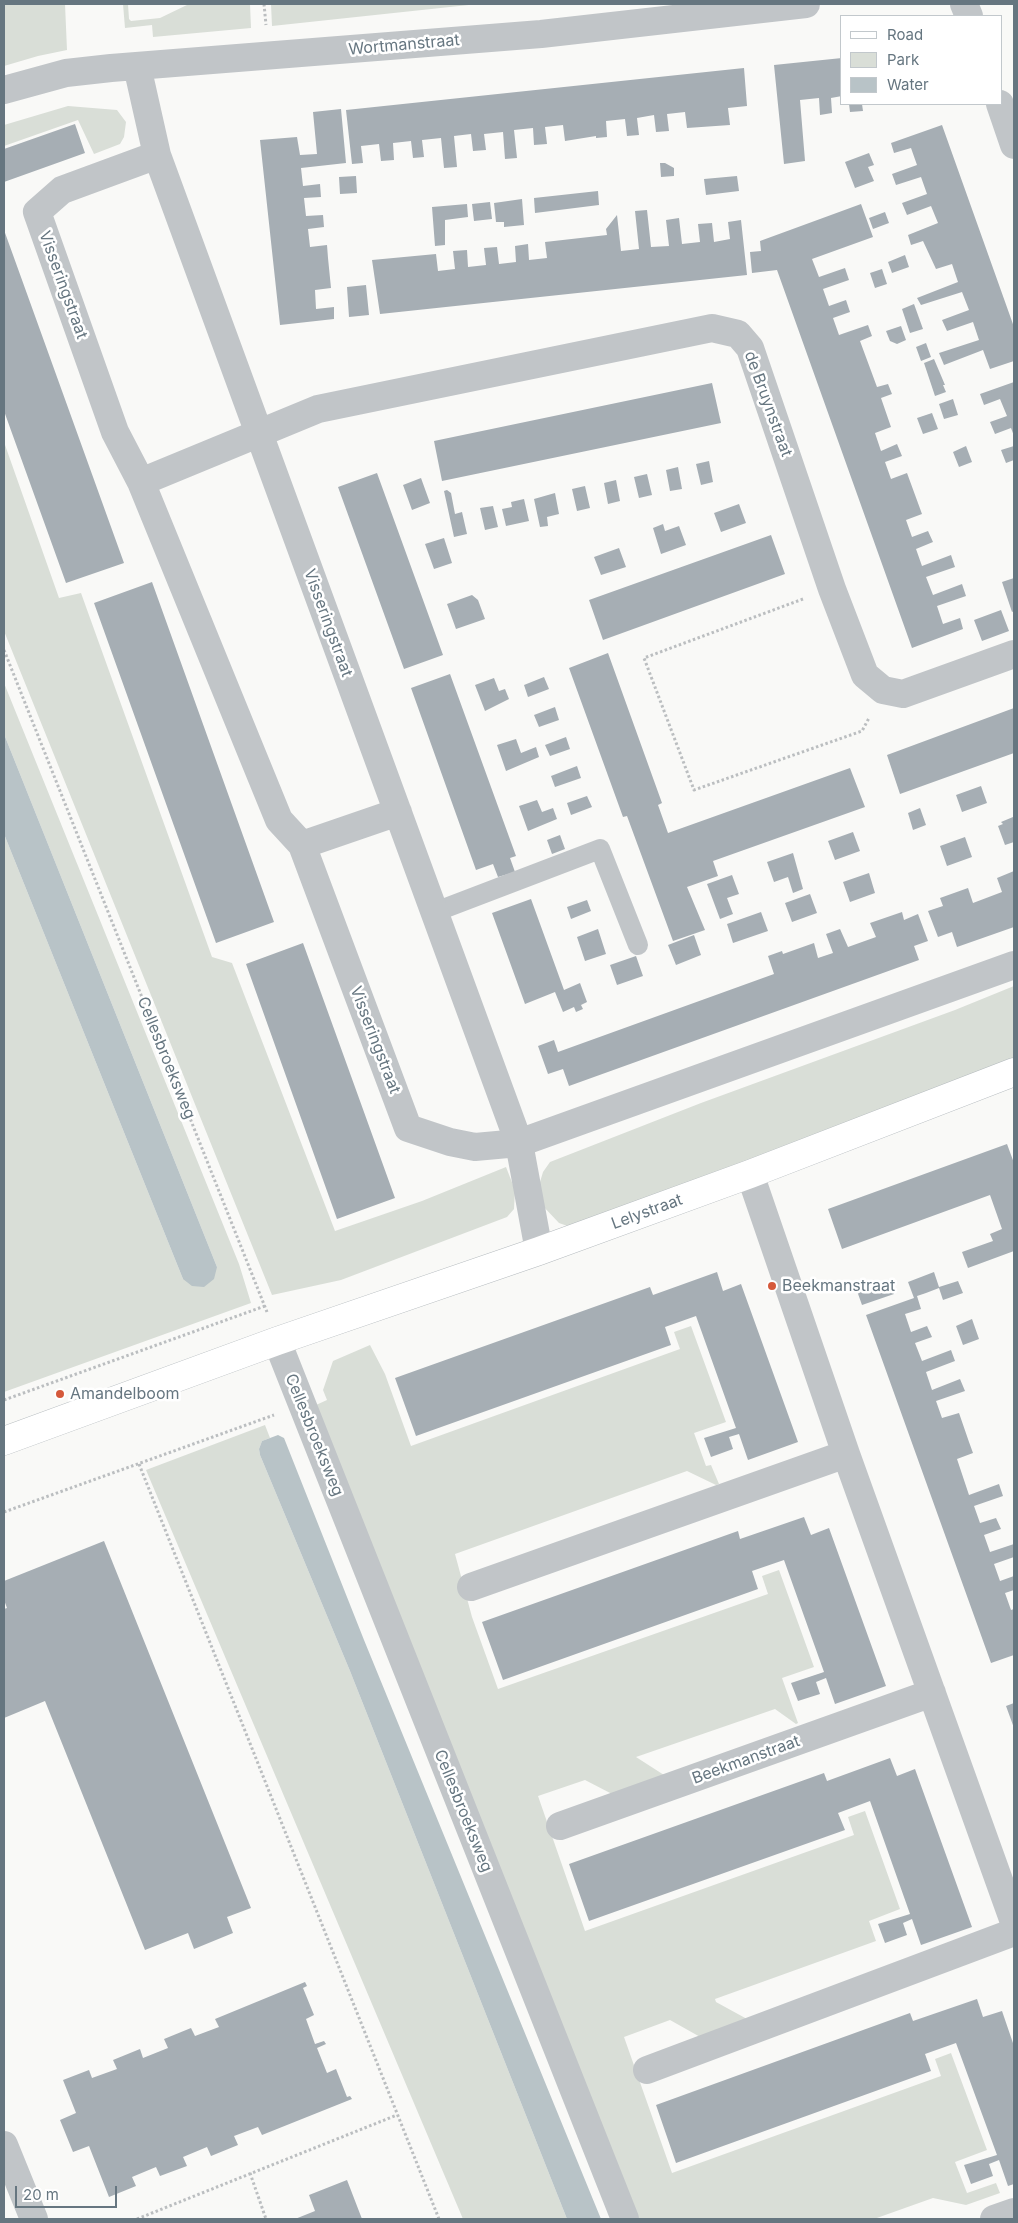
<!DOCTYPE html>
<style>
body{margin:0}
#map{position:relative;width:1018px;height:2223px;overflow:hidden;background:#f9f9f7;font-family:Inter,sans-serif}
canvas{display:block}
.frame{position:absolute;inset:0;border:5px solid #667680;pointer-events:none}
.legend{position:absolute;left:840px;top:15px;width:162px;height:90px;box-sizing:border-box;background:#fff;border:1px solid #c2c8cc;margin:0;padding:6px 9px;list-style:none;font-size:15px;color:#667680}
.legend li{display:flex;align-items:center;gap:10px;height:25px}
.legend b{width:25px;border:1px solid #c2c8cc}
.scale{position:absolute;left:15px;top:2186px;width:102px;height:22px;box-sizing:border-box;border:2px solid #667680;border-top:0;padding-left:6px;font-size:15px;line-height:18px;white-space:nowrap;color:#667680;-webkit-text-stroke:4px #fff;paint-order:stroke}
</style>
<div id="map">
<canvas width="1018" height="2223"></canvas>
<div class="frame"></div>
<ul class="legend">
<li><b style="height:6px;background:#fff"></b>Road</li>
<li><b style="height:14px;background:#d9ded7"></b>Park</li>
<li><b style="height:14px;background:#b8c3c7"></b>Water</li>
</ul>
<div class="scale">20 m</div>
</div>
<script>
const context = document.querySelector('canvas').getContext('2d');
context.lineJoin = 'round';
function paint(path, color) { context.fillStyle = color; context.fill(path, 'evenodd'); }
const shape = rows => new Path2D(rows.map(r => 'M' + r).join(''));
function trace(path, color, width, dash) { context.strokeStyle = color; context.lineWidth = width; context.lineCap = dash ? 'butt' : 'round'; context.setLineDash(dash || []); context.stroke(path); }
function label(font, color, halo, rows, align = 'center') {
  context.font = font + ' Inter,sans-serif'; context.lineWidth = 5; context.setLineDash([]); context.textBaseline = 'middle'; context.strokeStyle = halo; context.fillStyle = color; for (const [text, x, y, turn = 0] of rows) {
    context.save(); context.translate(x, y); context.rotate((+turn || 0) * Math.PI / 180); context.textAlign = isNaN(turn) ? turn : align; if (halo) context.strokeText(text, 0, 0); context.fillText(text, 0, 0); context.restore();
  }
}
paint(shape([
 [4,4,65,4,67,50,38,56,4,66],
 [123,4,128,4,129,19,131,21,160,18,189,4,250,4,251,28,153,37,152,25,125,28],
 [271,4,478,4,272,26],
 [68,106,117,110,126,122,124,137,120,144,94,154,78,120,4,146,4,125],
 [4,442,59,598,81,593,212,957,232,963,335,1231,422,1201,506,1167,515,1190,514,1209,507,1217,341,1280,272,1295,4,631],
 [4,683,239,1264,251,1303,4,1392,4,834,183,1279,217,1267,4,734],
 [1014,986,1014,1071,573,1228,559,1223,541,1204,540,1182,543,1172,550,1162,701,1103,955,1010],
 [691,1326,726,1422,694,1433,706,1466,711,1465,719,1484,716,1485,687,1471,455,1554,472,1617,498,1689,768,1594,762,1576,779,1570,814,1667,782,1678,798,1723,796,1724,775,1709,636,1757,664,1775,614,1795,585,1780,538,1796,585,1931,854,1835,848,1817,865,1811,900,1909,869,1921,876,1941,715,1999,716,2002,747,2019,702,2038,670,2020,624,2037,672,2173,941,2076,935,2059,951,2053,987,2150,955,2162,967,2193,996,2183,1000,2193,966,2205,933,2198,874,2219,636,2219,316,1405,327,1400,323,1390,333,1361,370,1345,385,1374,411,1446,680,1349,674,1332],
 [265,1425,270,1438,262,1441,259,1449,260,1455,350,1671,567,2219,463,2219,146,1470]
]), '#d9ded7');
paint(shape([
 [4,734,217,1267,214,1279,204,1287,192,1286,183,1279,4,834],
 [278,1435,284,1438,364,1640,601,2219,567,2219,350,1671,260,1455,259,1449,262,1441]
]), '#b8c3c7');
paint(shape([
 [842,58,842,96,831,98,832,113,820,115,819,98,800,100,805,161,784,164,774,65],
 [744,68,747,106,728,108,730,125,687,128,685,112,667,114,669,131,656,132,654,115,637,118,639,135,627,136,625,119,606,121,607,137,596,138,596,136,565,141,563,125,545,127,547,144,534,145,533,128,514,130,517,158,505,159,503,132,484,134,486,150,473,151,471,134,454,136,457,167,444,168,441,138,422,140,424,157,413,158,411,141,393,143,394,160,381,161,379,144,361,146,363,163,352,164,346,110],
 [849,104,862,104,863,111,850,112],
 [341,109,346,163,301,168,303,186,320,184,321,197,304,198,306,216,323,215,324,227,308,229,310,247,327,245,328,258,331,288,315,290,316,309,334,307,334,319,280,325,260,140,297,137,300,155,317,154,313,112],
 [75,124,85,153,4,182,4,149],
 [942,125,1014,327,1014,361,990,369,983,350,944,365,939,353,979,340,973,322,947,331,942,320,969,310,962,292,921,305,917,298,958,282,952,264,936,269,923,241,911,245,908,235,938,223,931,206,907,215,902,203,927,194,921,177,896,185,892,174,917,165,911,148,894,153,891,143],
 [869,153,874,165,868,167,874,181,855,188,845,162],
 [660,163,665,163,674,168,674,176,661,177],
 [356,176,357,193,340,194,339,177],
 [737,176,739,191,706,195,704,179],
 [598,191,599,205,535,213,534,198],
 [522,199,524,225,504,227,504,222,496,222,494,203],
 [490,202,492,219,474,221,472,204],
 [467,204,468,217,445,220,445,245,435,246,432,207],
 [861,204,873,237,812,259,819,277,845,268,849,280,823,289,829,306,846,300,850,312,833,318,839,335,868,325,872,336,860,341,877,387,888,384,892,394,881,398,891,427,875,433,881,451,897,444,902,456,885,462,891,479,907,473,922,514,906,520,912,537,928,531,933,542,916,549,922,566,951,555,955,567,926,577,933,595,962,584,966,596,937,606,943,624,960,618,963,629,912,648,777,270,752,273,750,252,761,251,760,241],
 [647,210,651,247,669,246,666,220,679,218,682,244,700,242,698,224,712,223,714,242,730,239,728,222,741,220,747,275,380,314,372,260,436,254,438,271,455,269,453,251,467,250,468,267,486,265,484,248,497,247,499,264,516,262,515,246,528,244,529,260,547,258,545,242,607,235,606,229,617,215,621,251,639,249,635,211],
 [885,212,889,223,873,229,869,218],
 [4,230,124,563,66,583,4,411],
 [905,255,909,267,892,273,888,262],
 [882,269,887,284,875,288,870,273],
 [366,285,369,315,349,317,347,287],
 [914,304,923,329,910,333,902,309],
 [901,326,906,340,897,344,890,341,886,331],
 [926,343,931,357,921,361,916,347],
 [934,359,945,385,943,385,946,392,935,396,924,363],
 [1014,382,1014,436,1011,428,995,434,990,422,1007,416,1000,399,984,405,980,394],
 [712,383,721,423,442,481,434,441],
 [953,399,958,415,944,419,939,404],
 [932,413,938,429,923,434,917,418],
 [966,446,972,462,959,467,953,452],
 [1014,446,1014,460,1006,463,1001,450],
 [709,461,713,482,701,485,696,464],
 [678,467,682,489,670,491,666,470],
 [377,473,443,655,404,669,338,487],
 [647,474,652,495,639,498,634,477],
 [421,478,430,503,412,510,403,485],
 [616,480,620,501,608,504,604,483],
 [585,486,590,508,577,511,572,489],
 [447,490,451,493,455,514,462,512,467,534,454,537,444,491],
 [555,493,559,514,547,517,548,526,540,527,534,499],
 [524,499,529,521,506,526,502,509,512,507,511,502],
 [739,504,746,523,721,532,714,513],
 [493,506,498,527,485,530,480,508],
 [663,524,665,531,679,526,686,545,661,554,653,528],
 [771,535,785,574,603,640,589,600],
 [444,538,452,563,434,569,425,544],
 [619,548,626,567,601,575,594,557],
 [1014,578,1014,611,1012,612,1002,582],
 [152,582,274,922,216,943,94,603],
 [472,595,478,600,485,619,456,629,447,604],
 [1001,610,1009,631,982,641,974,620],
 [608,653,662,803,658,805,668,833,850,768,865,807,713,861,718,876,687,887,705,930,673,941,627,816,623,817,569,668],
 [450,674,516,856,510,858,515,872,498,877,493,864,476,870,411,688],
 [544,677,549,689,528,697,524,685],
 [494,678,499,691,505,689,509,699,485,711,475,685],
 [555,707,559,720,539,727,534,715],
 [1014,708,1014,753,900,794,887,755],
 [566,737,570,749,550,756,545,745],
 [516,739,521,753,536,747,539,757,506,771,497,745],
 [577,766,581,778,555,787,551,776],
 [981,786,987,803,962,812,956,795],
 [587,796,592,807,571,815,567,803],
 [537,800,542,812,553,808,557,819,528,831,519,806],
 [920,808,926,825,913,830,908,813],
 [1013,817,1014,842,1005,845,998,826,1003,824,1001,822],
 [853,832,860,851,835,860,828,841],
 [560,835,565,849,552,854,547,840],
 [965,837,972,857,947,866,940,846],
 [793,853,803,889,793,893,788,877,774,882,767,862],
 [1014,871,1014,927,957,947,952,932,938,937,928,911,943,906,940,898,968,888,973,903,1002,892,997,878],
 [869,873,875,893,850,902,843,882],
 [732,875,739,894,727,898,733,914,720,919,707,884],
 [810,894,817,913,792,922,785,903],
 [531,899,564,990,580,983,587,1002,581,1005,583,1009,576,1012,574,1007,563,1012,555,992,525,1004,492,913],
 [587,900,591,911,571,919,567,907],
 [761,912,768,931,733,943,727,924],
 [902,912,904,920,918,914,928,941,914,946,919,960,569,1086,563,1069,548,1074,538,1046,554,1040,558,1052,774,974,768,956,782,951,783,954,814,943,818,958,833,953,826,934,840,929,848,947,876,937,870,923],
 [598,929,606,954,585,961,577,937],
 [694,935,701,955,676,965,668,945],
 [303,943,395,1198,337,1219,246,964],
 [636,956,643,976,617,985,610,965],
 [1007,1144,1014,1163,1014,1251,968,1268,962,1252,993,1241,990,1234,1002,1229,990,1195,842,1249,828,1209],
 [717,1272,723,1291,741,1284,798,1442,748,1460,739,1434,729,1437,733,1449,711,1457,704,1438,736,1428,696,1316,665,1327,671,1345,416,1436,395,1378,650,1287,653,1295],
 [934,1272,939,1287,958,1281,963,1293,943,1300,939,1288,926,1293,917,1296,921,1309,905,1314,911,1332,927,1326,932,1337,915,1343,922,1361,951,1350,955,1361,926,1372,932,1390,960,1379,965,1391,936,1401,942,1418,959,1413,969,1442,973,1453,957,1459,969,1495,999,1484,1003,1496,974,1506,980,1523,996,1518,1001,1529,984,1535,990,1552,1014,1544,1014,1557,994,1564,1000,1581,1014,1576,1014,1590,1005,1593,1011,1610,1014,1609,1014,1655,991,1663,866,1315,914,1298,908,1282],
 [889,1280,894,1294,862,1305,857,1291],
 [972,1319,979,1339,963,1345,956,1326],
 [804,1517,811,1535,829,1528,886,1686,835,1704,826,1678,816,1682,820,1694,798,1701,791,1683,824,1672,784,1560,752,1571,758,1589,503,1680,482,1622,738,1531,740,1539],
 [104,1541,251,1908,227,1917,233,1933,194,1949,188,1933,145,1950,45,1701,4,1718,4,1609,7,1608,4,1600,4,1581],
 [1014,1703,1014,1728,1006,1706],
 [890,1758,897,1776,915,1769,972,1927,921,1945,912,1919,903,1923,907,1935,885,1943,878,1924,910,1914,870,1801,838,1813,845,1830,589,1921,569,1864,824,1773,827,1781],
 [305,1982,307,1986,303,1988,314,2015,306,2019,315,2044,324,2041,326,2044,317,2048,327,2073,336,2069,347,2097,350,2096,352,2099,262,2135,258,2127,234,2136,238,2145,211,2156,207,2147,183,2157,187,2166,160,2176,156,2167,132,2177,136,2186,109,2197,89,2146,73,2152,60,2120,76,2113,63,2080,89,2070,92,2078,117,2069,113,2060,140,2049,143,2058,168,2048,164,2039,191,2028,195,2036,219,2027,215,2019],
 [977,1999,983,2017,1002,2011,1014,2046,1014,2184,1008,2186,999,2160,989,2164,993,2176,971,2184,964,2165,997,2155,956,2043,925,2054,931,2071,676,2163,656,2105,910,2013,913,2021],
 [347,2180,362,2219,295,2219,315,2211,309,2195]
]), '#a6aeb4');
const secondary = shape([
 [4,1441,277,1341,539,1251,750,1174,1014,1072]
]);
trace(secondary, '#b3b9bd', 29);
trace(shape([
 [264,4,266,25],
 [803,599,644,658,694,790,862,731,869,718],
 [4,650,267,1312],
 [4,1400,265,1306],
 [139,1464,439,2219],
 [4,1512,274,1415],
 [250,2173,266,2219],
 [137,2219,397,2115]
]), '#bbbec0', 3, [2.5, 2.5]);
trace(shape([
 [435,912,600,849,638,945]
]), '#c1c5c8', 20);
trace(shape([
 [964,4,969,16],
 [137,66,157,155,519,1143,539,1251],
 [4,90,66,73,111,68,541,34,806,4],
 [1000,104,1014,145],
 [157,155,62,190,37,212,115,432,141,482,279,820,302,845,408,1128,450,1142,475,1147,519,1143,1014,965],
 [141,482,318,409,712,328,738,334,750,348,832,589,865,675,883,690,903,694,1014,654],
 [302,845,398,812],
 [750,1174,846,1454,1014,1922],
 [277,1341,625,2219],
 [471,1587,846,1454],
 [560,1826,932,1693],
 [647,2070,1014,1932],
 [4,2145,34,2219],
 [994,2219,1014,2212]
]), '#c1c5c8', 28);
trace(secondary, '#fff', 28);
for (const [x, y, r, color] of [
 [772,1286,5,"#d5593b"],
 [60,1394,5,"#d5593b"]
]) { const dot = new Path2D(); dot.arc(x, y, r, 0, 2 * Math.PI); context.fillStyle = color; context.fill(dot); trace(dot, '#fff', 2); }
label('16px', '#667680', '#fff', [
 ["Wortmanstraat",404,45,-5],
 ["Visseringstraat",63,285,70],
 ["de Bruynstraat",768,404,70],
 ["Visseringstraat",328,623,70],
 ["Visseringstraat",375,1040,69],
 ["Cellesbroeksweg",166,1058,68],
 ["Lelystraat",647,1212,-20],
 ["Cellesbroeksweg",314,1435,68],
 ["Beekmanstraat",746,1760,-20],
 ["Cellesbroeksweg",463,1811,68]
]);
label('16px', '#667680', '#fff', [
 ["Beekmanstraat",782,1286],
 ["Amandelboom",70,1394]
], 'left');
</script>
